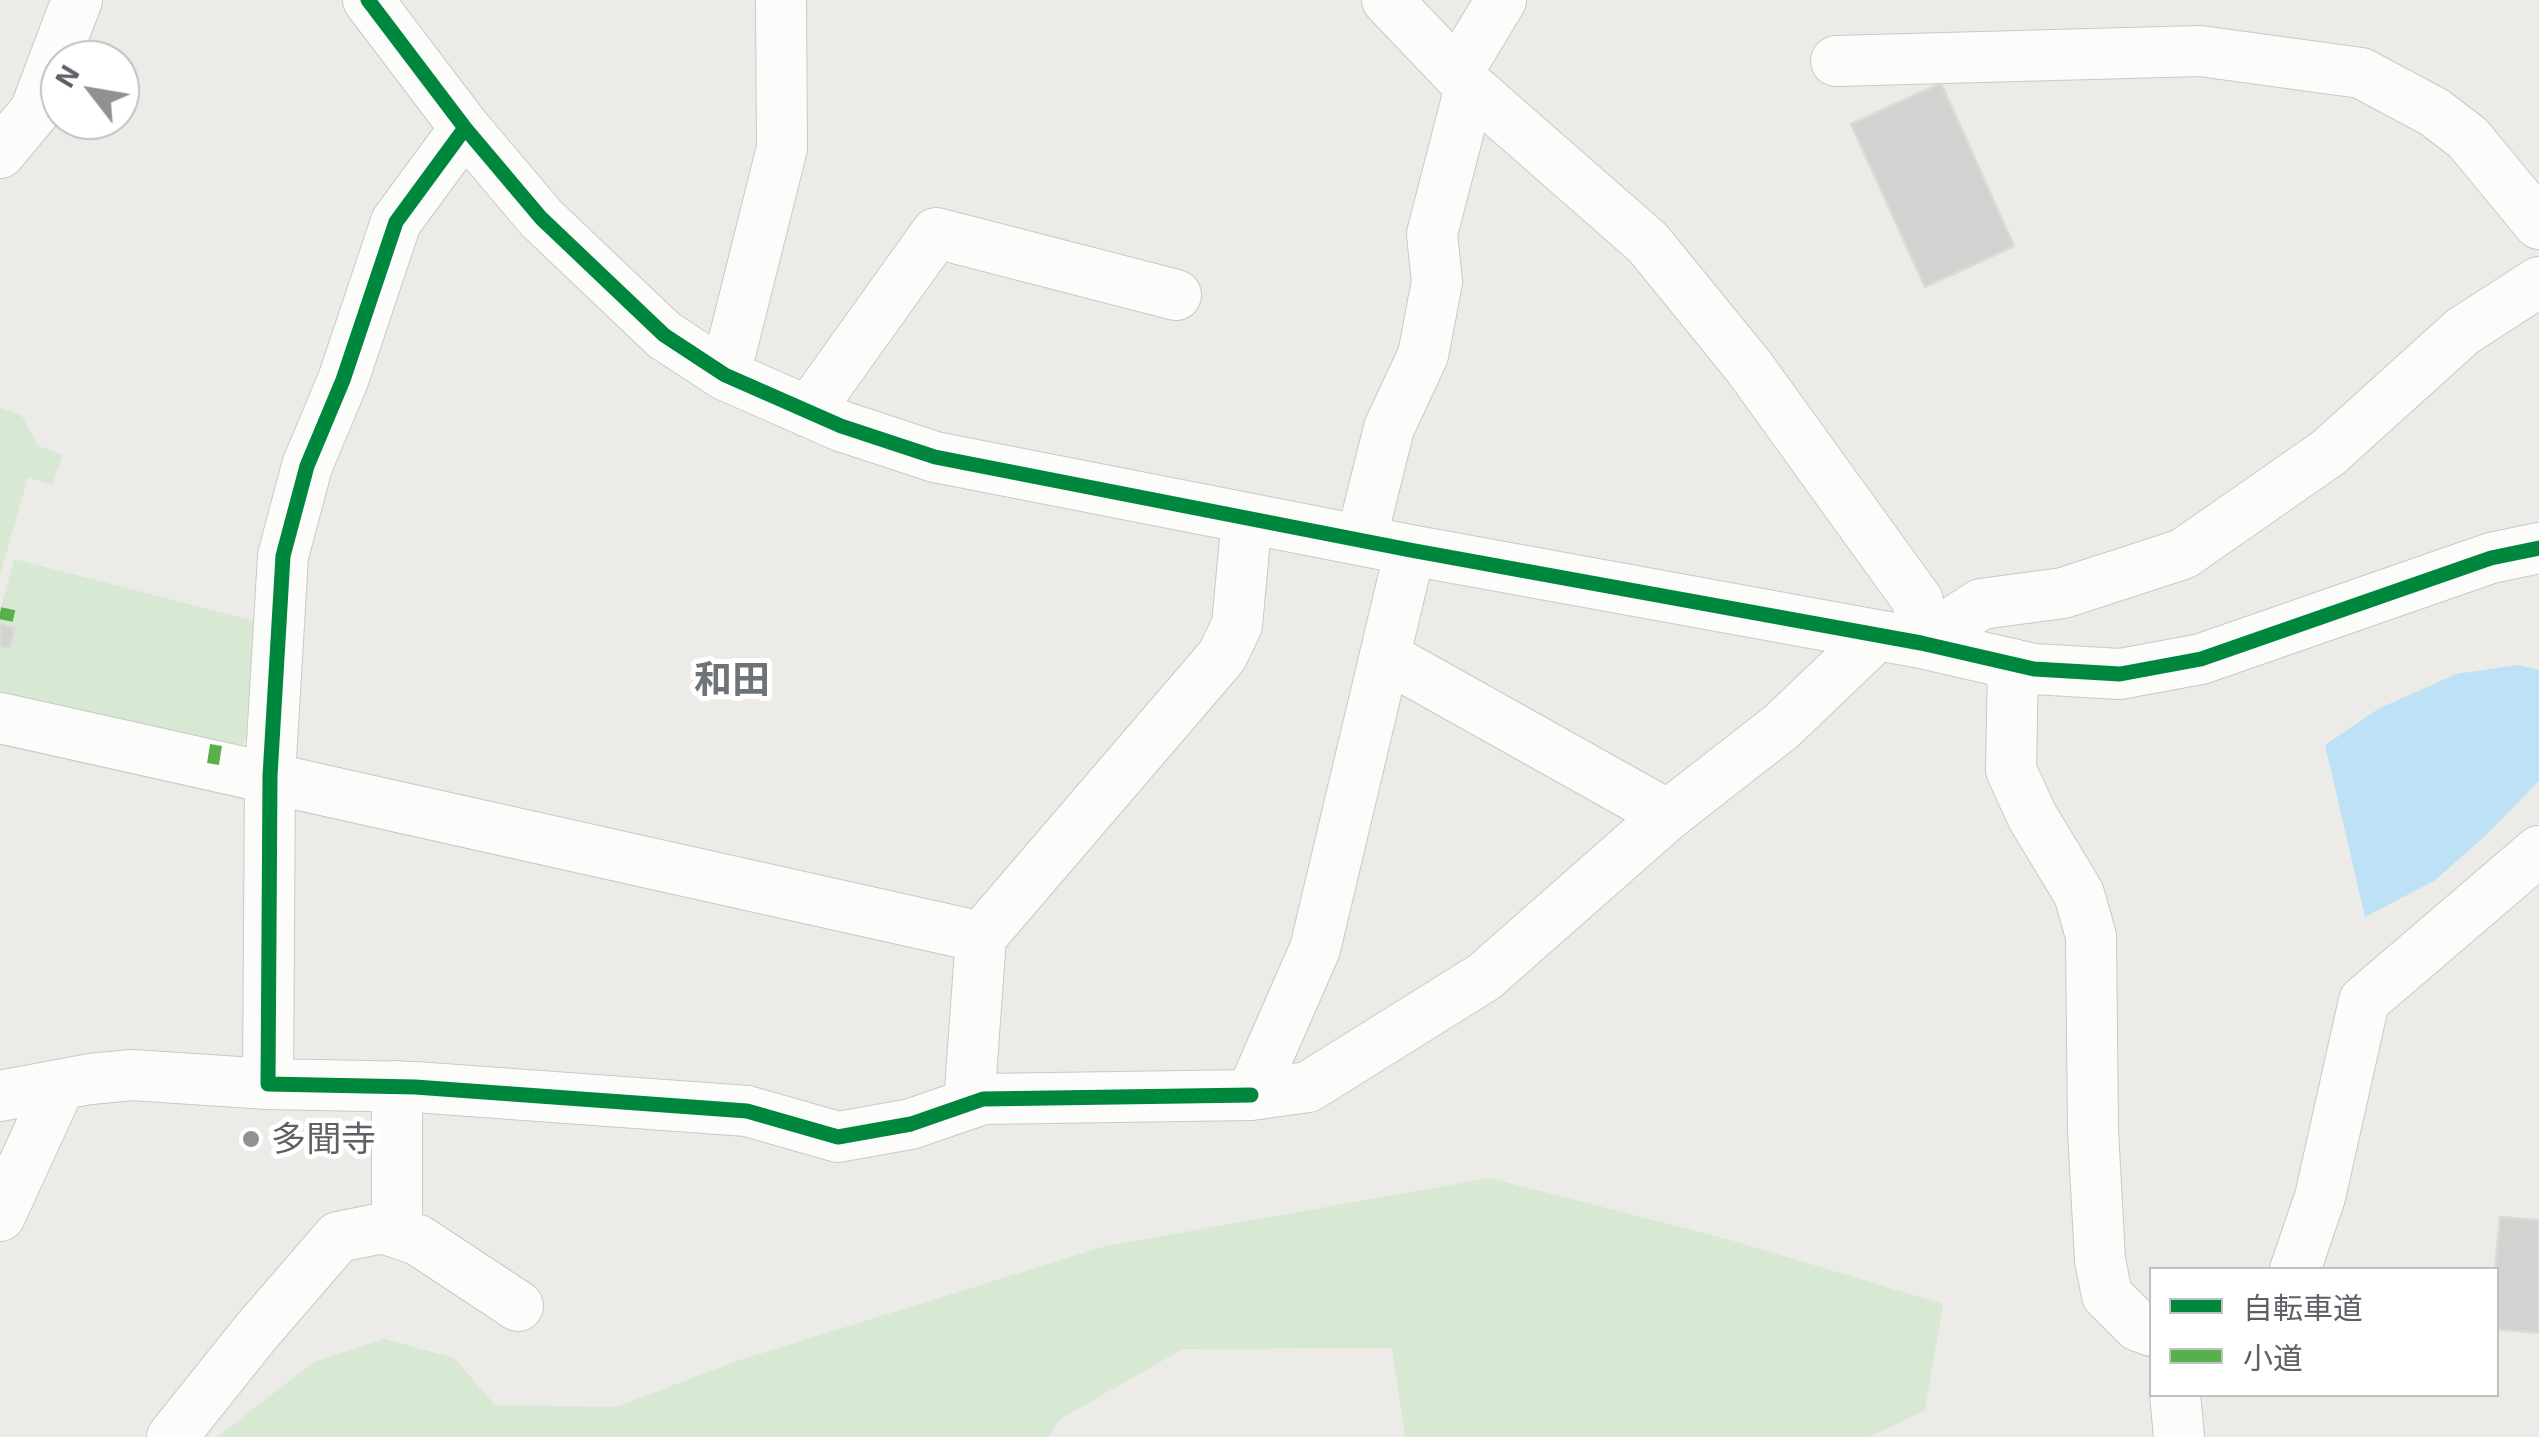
<!DOCTYPE html>
<meta charset="utf-8">
<style>
body{margin:0}
#map{position:relative;width:2539px;height:1437px;overflow:hidden;background:#edebe7;font-family:"Exo 2","Noto Sans JP",sans-serif}
canvas{display:block}
.legend{position:absolute;left:2149px;top:1267px;width:350px;height:130px;box-sizing:border-box;background:#fff;border:2px solid #bec0c1;margin:0;padding:12px 18px;list-style:none;font-size:30px;color:#5d6165}
.legend li{display:flex;align-items:center;gap:20px;height:50px}
.legend b{width:50px;border:2px solid #bec0c1}
.north{position:absolute;left:40px;top:40px;width:100px;height:100px;box-sizing:border-box;background:#fff;border:2px solid #bec0c1;border-radius:50%;rotate:301deg;font-size:28px;font-weight:700;line-height:40px;text-align:center;color:#5d6165}
.north::after{content:'';display:block;margin:auto;width:35px;height:45px;background:#8f9192;clip-path:polygon(50% 0,100% 100%,50% 72%,0 100%)}
</style>
<div id="map">
<canvas width="2539" height="1437"></canvas>
<ul class="legend">
<li><b style="height:12px;background:#00873e"></b>自転車道</li>
<li><b style="height:12px;background:#58b04a"></b>小道</li>
</ul>
<div class="north">N</div>
</div>
<script>
const context = document.querySelector('canvas').getContext('2d');
context.lineJoin = 'round';
function paint(path, color) { context.fillStyle = color; context.fill(path, 'evenodd'); }
const shape = rows => new Path2D(rows.map(r => 'M' + r).join(''));
function trace(path, color, width, dash) { context.strokeStyle = color; context.lineWidth = width; context.lineCap = dash ? 'butt' : 'round'; context.setLineDash(dash || []); context.stroke(path); }
function label(font, color, halo, rows, align = 'center') {
  context.font = font + ' "Exo 2","Noto Sans JP",sans-serif'; context.lineWidth = 10; context.setLineDash([]); context.textBaseline = 'middle'; context.strokeStyle = halo; context.fillStyle = color; for (const [text, x, y, turn = 0] of rows) {
    context.save(); context.translate(x, y); context.rotate((+turn || 0) * Math.PI / 180); context.textAlign = isNaN(turn) ? turn : align; if (halo) context.strokeText(text, 0, 0); context.fillText(text, 0, 0); context.restore();
  }
}
paint(shape([
 [0,407,22,416,38,446,63,455,52,485,28,477,0,575],
 [14,559,258,622,254,732,235,751,0,696,0,611],
 [1490,1178,1730,1240,1943,1304,1925,1410,1870,1437,1405,1437,1392,1348,1183,1349,1060,1419,1048,1437,217,1437,314,1362,384,1339,454,1358,495,1405,616,1407,740,1360,1106,1246]
]), '#d7e8d3');
paint(shape([
 [2518,665,2539,670,2539,781,2483,838,2434,881,2365,917,2325,745,2378,709,2456,674]
]), '#bde2f6');
const building = shape([
 [1941,83,2014,246,1925,287,1851,124,1941,83],
 [0,624,15,628,10,648,0,646,0,624],
 [2500,1217,2539,1220,2539,1333,2496,1329,2495,1270,2500,1217]
]);
paint(building, '#d3d2d0');
trace(building, '#dcdad6', 2.5);
const minor = shape([
 [368,0,465,128,541,218,664,335,725,375,841,426,935,457,1410,550,1921,643,2034,669,2120,674,2201,659,2491,558,2539,548],
 [1387,0,1470,87,1648,243,1749,367,1918,601,1921,643,1981,604,2063,593,2183,554,2328,453,2463,331,2539,282],
 [1836,61,2200,51,2361,73,2434,112,2468,138,2539,224],
 [1457,73,1501,0],
 [0,153,35,111,77,0],
 [725,375,782,148,781,0],
 [808,412,936,233,1176,295],
 [1361,540,1389,428,1423,355,1437,282,1432,234,1470,87],
 [1386,657,1668,815],
 [2013,664,2011,770,2032,816,2079,894,2091,936,2093,1130,2100,1260,2107,1295,2138,1326,2152,1331],
 [0,718,981,937],
 [268,1084,270,776,283,556,307,466,343,380,396,222,465,128],
 [397,1086,397,1233],
 [1251,1095,1315,949,1410,550],
 [0,1096,90,1079,132,1075,268,1084,415,1087,747,1111,838,1137,911,1124,983,1099,1251,1095,1308,1087,1484,977,1668,815,1782,726,1876,636],
 [969,1104,981,937,1222,656,1237,625,1247,518],
 [0,1216,60,1085],
 [2295,1270,2320,1197,2364,1001,2539,851],
 [2175,1394,2179,1437],
 [172,1437,256,1332,338,1237,383,1228,418,1240,518,1306]
]);
trace(minor, '#c9c9c8', 52);
trace(minor, '#fcfcfb', 50);
trace(shape([
 [0,613,14,616],
 [213,764,216,745]
]), '#58b04a', 12, [25, 12]);
trace(shape([
 [368,0,465,128,541,218,664,335,725,375,841,426,935,457,1410,550,1921,643,2034,669,2120,674,2201,659,2491,558,2539,548],
 [465,128,396,222,343,380,307,466,283,556,270,776,268,1084,415,1087,747,1111,838,1137,911,1124,983,1099,1251,1095]
]), '#00873e', 15);
for (const [x, y, r, color] of [
 [251,1139,10,"#8f9192"]
]) { const dot = new Path2D(); dot.arc(x, y, r, 0, 2 * Math.PI); context.fillStyle = color; context.fill(dot); trace(dot, '#fff', 4); }
label('35px', '#5d6165', '#fff', [
 ["多聞寺",271,1139]
], 'left');
label('bold 38px', '#6e7377', '#fff', [
 ["和田",732,680]
]);
</script>
